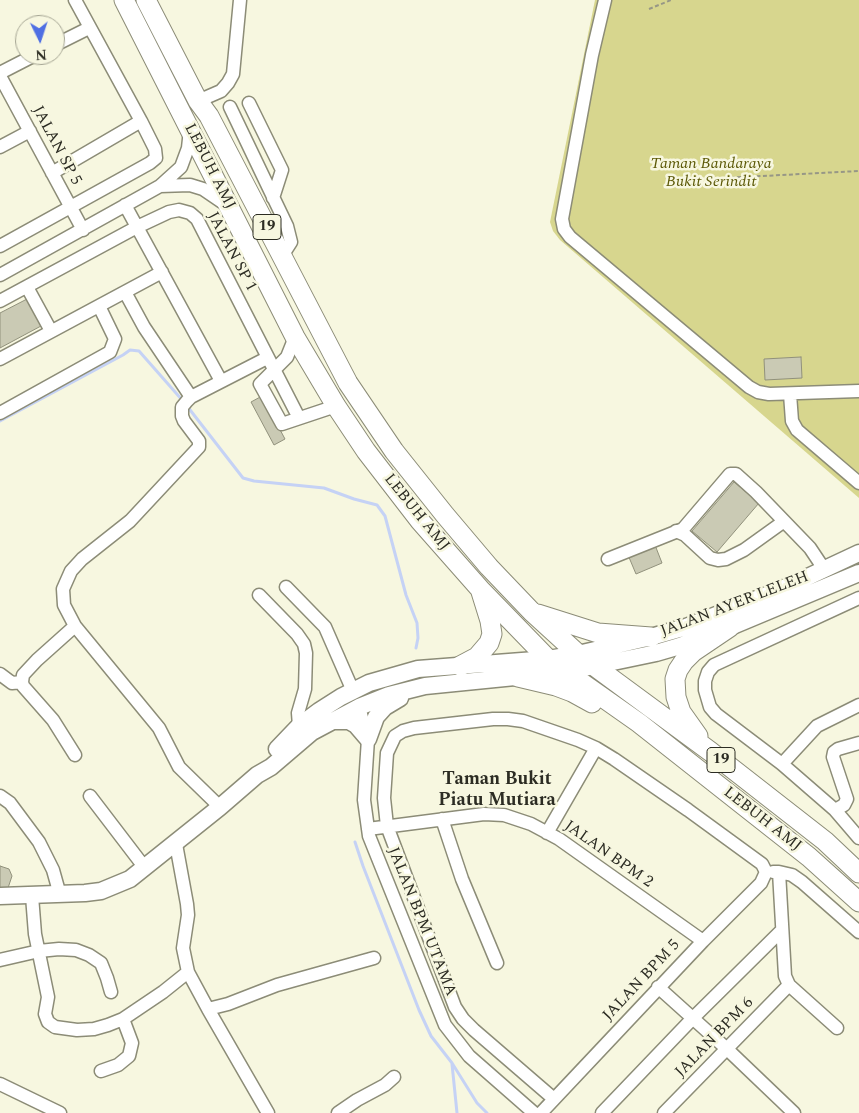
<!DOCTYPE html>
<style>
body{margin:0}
#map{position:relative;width:859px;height:1113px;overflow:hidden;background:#f7f7e0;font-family:Spectral,serif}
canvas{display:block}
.north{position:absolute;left:15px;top:15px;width:50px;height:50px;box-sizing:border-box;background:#f7f7e0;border:1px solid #a6a694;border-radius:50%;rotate:176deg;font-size:14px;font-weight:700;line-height:20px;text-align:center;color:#2c2c23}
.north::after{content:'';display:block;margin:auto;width:18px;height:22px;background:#4f6fe3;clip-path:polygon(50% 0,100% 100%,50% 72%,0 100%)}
</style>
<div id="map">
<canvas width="859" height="1113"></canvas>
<div class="north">N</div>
</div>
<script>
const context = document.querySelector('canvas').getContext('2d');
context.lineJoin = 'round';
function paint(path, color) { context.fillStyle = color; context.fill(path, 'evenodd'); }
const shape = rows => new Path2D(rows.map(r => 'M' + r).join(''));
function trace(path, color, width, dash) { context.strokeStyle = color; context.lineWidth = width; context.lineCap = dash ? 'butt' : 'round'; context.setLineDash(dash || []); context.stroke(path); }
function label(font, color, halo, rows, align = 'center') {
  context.font = font + ' Spectral,serif'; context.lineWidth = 5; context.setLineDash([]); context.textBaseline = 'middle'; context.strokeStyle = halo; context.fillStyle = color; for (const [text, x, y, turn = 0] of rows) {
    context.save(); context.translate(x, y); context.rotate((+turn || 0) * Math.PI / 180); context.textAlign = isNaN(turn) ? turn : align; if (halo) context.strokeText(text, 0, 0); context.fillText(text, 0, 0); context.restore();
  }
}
paint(shape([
 [595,0,859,0,859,498,560,240,553,231,550,222]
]), '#d7d68e');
trace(shape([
 [187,406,243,478,254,481,324,488,354,499,377,505,385,516,406,595,417,623,418,638,416,648],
 [0,421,123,355,130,350,139,351,183,401],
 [355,842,363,866,419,1010,431,1036,452,1063,477,1103,487,1113],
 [452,1064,457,1113]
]), '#c5d2f5', 3);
const building = shape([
 [27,299,41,326,0,348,0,313,27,299],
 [801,357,802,378,765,380,764,359,801,357],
 [262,396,285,439,274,445,251,402,262,396],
 [734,482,759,503,717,552,692,531,734,482],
 [655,545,662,563,636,574,628,555,655,545],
 [0,866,9,869,12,876,7,891,0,891,0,866]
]);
paint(building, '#cacab4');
trace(building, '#91917c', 1);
const minor = shape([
 [605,0,592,55,562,219,564,229,570,237,749,387,758,392,769,394,859,391],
 [55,45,89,28],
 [0,73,35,55],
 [0,76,83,230],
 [198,101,221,91,228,83,233,74,240,0],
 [249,103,282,170,273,198],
 [230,107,287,226,291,242,282,256],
 [0,147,30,131],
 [52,173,141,121],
 [160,186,190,185,203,189,225,204],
 [125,205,221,381],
 [0,246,150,163,156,158,155,149,141,121,75,0],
 [0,275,160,186,181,167,188,148,190,130],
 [27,287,51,331],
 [125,292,144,327,191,397],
 [0,301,137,227,169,212,179,210,190,213,197,219,299,418],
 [295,337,287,357,260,384,282,424,336,406],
 [0,359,162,272],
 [790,394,792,421,797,430,859,483],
 [0,413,110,352,115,339,99,306],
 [676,531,685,535,710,558,718,560,726,559,744,550,783,522],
 [608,559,683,529,730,474,736,474,756,492,810,548,824,569],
 [286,587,325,627,353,691],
 [259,595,297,634,304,644,306,653,305,689,298,713,299,726],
 [859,598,714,665,708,672,705,681,705,690,710,707,716,714,782,764,835,810,859,838],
 [75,626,37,660,23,675,22,682,23,686,53,720,75,755],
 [0,674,12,683,22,682],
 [359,707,368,739,364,800,369,836,445,1025,469,1056,534,1113],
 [782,764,817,726,859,705],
 [0,796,10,803,39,842,53,870,60,895],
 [90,796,145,868],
 [220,807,179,767,159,728,75,626,64,605,63,589,71,571,82,559,130,521,199,447,199,441,184,421,182,416,182,407,187,401,191,397,267,358],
 [835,810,844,805,847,799,833,757,834,752,838,749,859,743],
 [442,819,462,879,497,963],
 [368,829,484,814,504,815,531,824,559,839,703,941],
 [547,833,596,748],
 [176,844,187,904,188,915,183,948,188,972,208,1009,268,1113],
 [773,872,779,872,792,875,802,882,859,932],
 [779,872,785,976,789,985,837,1028],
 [32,896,35,934,48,997,45,1014,48,1022,55,1027,77,1030,94,1029,108,1025,123,1019,163,992,188,972],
 [0,960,39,951,59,949,76,950,89,955,101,963,107,978,111,992],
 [658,987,727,1049,794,1113],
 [208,1009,228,1004,277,985,374,958],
 [101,1071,118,1065,129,1056,132,1043,123,1019],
 [0,1084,60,1113],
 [554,1099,474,1030,463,1019,455,1007,387,826,384,798,387,753,395,736,403,731,414,728,493,719,508,719,523,721,578,740,596,748,614,759,688,810,762,864,766,872],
 [338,1113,357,1100,385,1085,394,1077],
 [541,1113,703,941,761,883,766,872],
 [602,1113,693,1018,782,930],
 [664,1113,789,985]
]);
const major = shape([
 [332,721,349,721,356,725,368,739],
 [368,739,376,717,385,707,400,698],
 [277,749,299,726,319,711,341,697,369,683,418,669,548,659,578,654,651,637,686,627,782,589,859,553],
 [0,896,85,893,101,891,130,879,220,807,257,775,271,767,312,732,359,707,389,695,425,686,565,672,656,653,680,646,730,627,859,573]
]);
const highway = shape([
 [124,0,295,337,336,406,366,451,420,521,480,589,548,659,639,723,809,857,859,902],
 [146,0,198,101,209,116,348,383,394,451,445,515,489,567,532,612,578,654,711,752,825,841,859,873],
 [538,614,598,633,651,637],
 [460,666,477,657,489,643,492,634,490,621,481,592],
 [518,677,556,686,572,692,592,703],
 [698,736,681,712,676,697,675,679,678,670,684,661,693,652,730,627]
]);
trace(minor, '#8c8c77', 15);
trace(major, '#8c8c77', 19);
trace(highway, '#8c8c77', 21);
trace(shape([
 [649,9,671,0],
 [724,178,859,171]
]), '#979786', 2, [4, 2.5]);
trace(minor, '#fff', 12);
trace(major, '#fff', 16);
trace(highway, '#fff', 19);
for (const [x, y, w] of [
 [267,227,28],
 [721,760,28]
]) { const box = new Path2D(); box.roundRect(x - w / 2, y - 12.5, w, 25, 4); context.fillStyle = '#f7f7e0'; context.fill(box); trace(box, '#2c2c23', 1); }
label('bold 15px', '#2c2c23', null, [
 ["19",267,227],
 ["19",721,760]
]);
label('16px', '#2c2c23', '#f7f7e0', [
 ["JALAN SP 5",56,146,62],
 ["LEBUH AMJ",209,167,63],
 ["JALAN SP 1",231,252,62],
 ["LEBUH AMJ",416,513,51],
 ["JALAN AYER LELEH",735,605,-21],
 ["LEBUH AMJ",762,820,38],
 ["JALAN BPM 2",608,855,35],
 ["JALAN BPM UTAMA",421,922,68],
 ["JALAN BPM 5",642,981,-47],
 ["JALAN BPM 6",715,1038,-46]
]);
label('italic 16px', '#5c5907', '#f7f7e0', [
 ["Taman Bandaraya",711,165],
 ["Bukit Serindit",711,183]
]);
label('bold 18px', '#2c2c23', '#f7f7e0', [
 ["Taman Bukit",497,780],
 ["Piatu Mutiara",497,801]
]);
</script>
